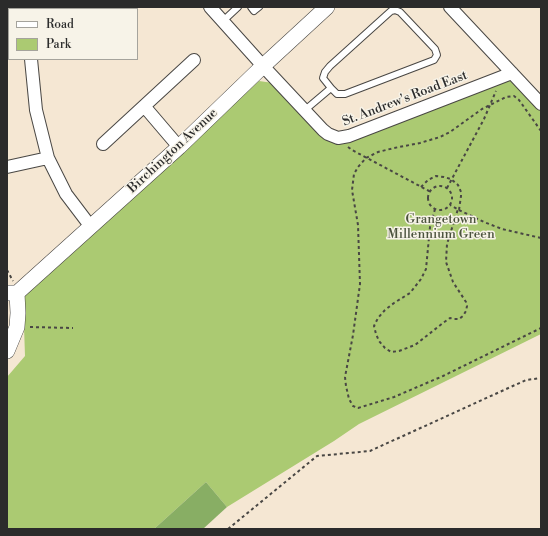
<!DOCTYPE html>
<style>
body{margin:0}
#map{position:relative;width:548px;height:536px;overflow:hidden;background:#f5e7d3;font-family:"Libre Bodoni",serif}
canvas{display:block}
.frame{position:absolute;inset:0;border:8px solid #2b2b2b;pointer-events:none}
.legend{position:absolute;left:8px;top:8px;width:130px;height:52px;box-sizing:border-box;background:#f7f3e8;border:1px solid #a5a39c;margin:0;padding:5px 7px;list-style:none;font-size:12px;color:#2b2b2b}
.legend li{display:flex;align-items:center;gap:8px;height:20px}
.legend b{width:20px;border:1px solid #a5a39c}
</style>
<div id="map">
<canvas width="548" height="536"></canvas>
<div class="frame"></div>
<ul class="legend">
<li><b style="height:5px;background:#fff"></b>Road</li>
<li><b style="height:11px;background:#abca72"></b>Park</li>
</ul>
</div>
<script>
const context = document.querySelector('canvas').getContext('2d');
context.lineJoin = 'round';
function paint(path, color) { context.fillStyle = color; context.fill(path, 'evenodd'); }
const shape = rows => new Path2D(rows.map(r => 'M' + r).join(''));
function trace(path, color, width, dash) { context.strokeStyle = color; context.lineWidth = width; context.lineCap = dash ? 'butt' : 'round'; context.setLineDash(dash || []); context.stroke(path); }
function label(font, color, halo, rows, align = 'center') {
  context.font = font + ' "Libre Bodoni",serif'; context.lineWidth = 3; context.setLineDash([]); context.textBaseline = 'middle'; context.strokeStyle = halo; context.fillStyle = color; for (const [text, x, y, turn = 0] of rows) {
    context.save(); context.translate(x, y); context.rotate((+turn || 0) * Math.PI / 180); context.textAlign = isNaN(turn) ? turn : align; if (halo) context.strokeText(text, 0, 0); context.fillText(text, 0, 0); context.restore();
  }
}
paint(shape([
 [259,81,273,83,322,136,330,142,341,141,505,81,514,81,541,110,541,334,359,424,334,441,227,507,206,482,154,529,7,529,7,377,25,356,23,297]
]), '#abca72');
paint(shape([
 [206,482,227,507,203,529,154,529]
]), '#88ae64');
const service = shape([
 [251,7,254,11,259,7],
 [223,21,238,7],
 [305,110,331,88,337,94,345,94,434,60,437,55,435,49,400,12,395,10,391,11,330,66,325,72,323,78,331,88]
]);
const minor = shape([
 [88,7,93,9],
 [210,7,263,66,323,130,328,134,338,138,349,136,512,73],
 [450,7,541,104],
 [32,9,33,7],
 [7,23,9,24],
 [31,59,36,110,48,158,66,194,91,227],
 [144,106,179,147],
 [103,144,194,60],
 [7,167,48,158]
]);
const tertiary = shape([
 [7,293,17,293,179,147,263,66,327,7],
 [7,351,17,327,18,313,17,293]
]);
trace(service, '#494744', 8);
trace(minor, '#494744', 14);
trace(tertiary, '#494744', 16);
trace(shape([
 [541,131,519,100,514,96,506,97,482,109,450,132,440,137,420,143,394,148,378,152,366,158,358,167,354,174,352,190,358,225,360,284,353,335,345,377,346,386,349,399,353,406,358,408,394,397,443,376,541,328],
 [348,147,352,150,429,191],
 '428 198a12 12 0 1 1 24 0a12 12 0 1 1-24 0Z',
 [421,187,428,180,436,176,444,177,451,179,458,185,461,192,461,196,459,210,450,205],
 [447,188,484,119,496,91],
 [435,209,430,227,426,269,421,279,410,293,394,303,385,310,378,318,374,326,376,334,379,341,385,348,391,352,399,351,415,345,443,323,450,318,454,319,459,319,463,316,466,311,467,306,466,302,453,282,446,262,447,244,458,209],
 [459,210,484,222,502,229,541,238],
 [7,270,13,281],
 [30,327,73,328],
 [228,529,317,456,370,451,526,380,541,378]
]), '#494744', 2, [3, 3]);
trace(service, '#fff', 6);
trace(minor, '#fff', 12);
trace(tertiary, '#fff', 15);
label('13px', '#2b2b2b', '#f7f3e8', [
 ["St. Andrew's Road East",405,99,-21],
 ["Birchington Avenue",173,151,-43]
]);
label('13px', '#4b533d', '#f7f3e8', [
 ["Grangetown",441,220],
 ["Millennium Green",441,235]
]);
</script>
